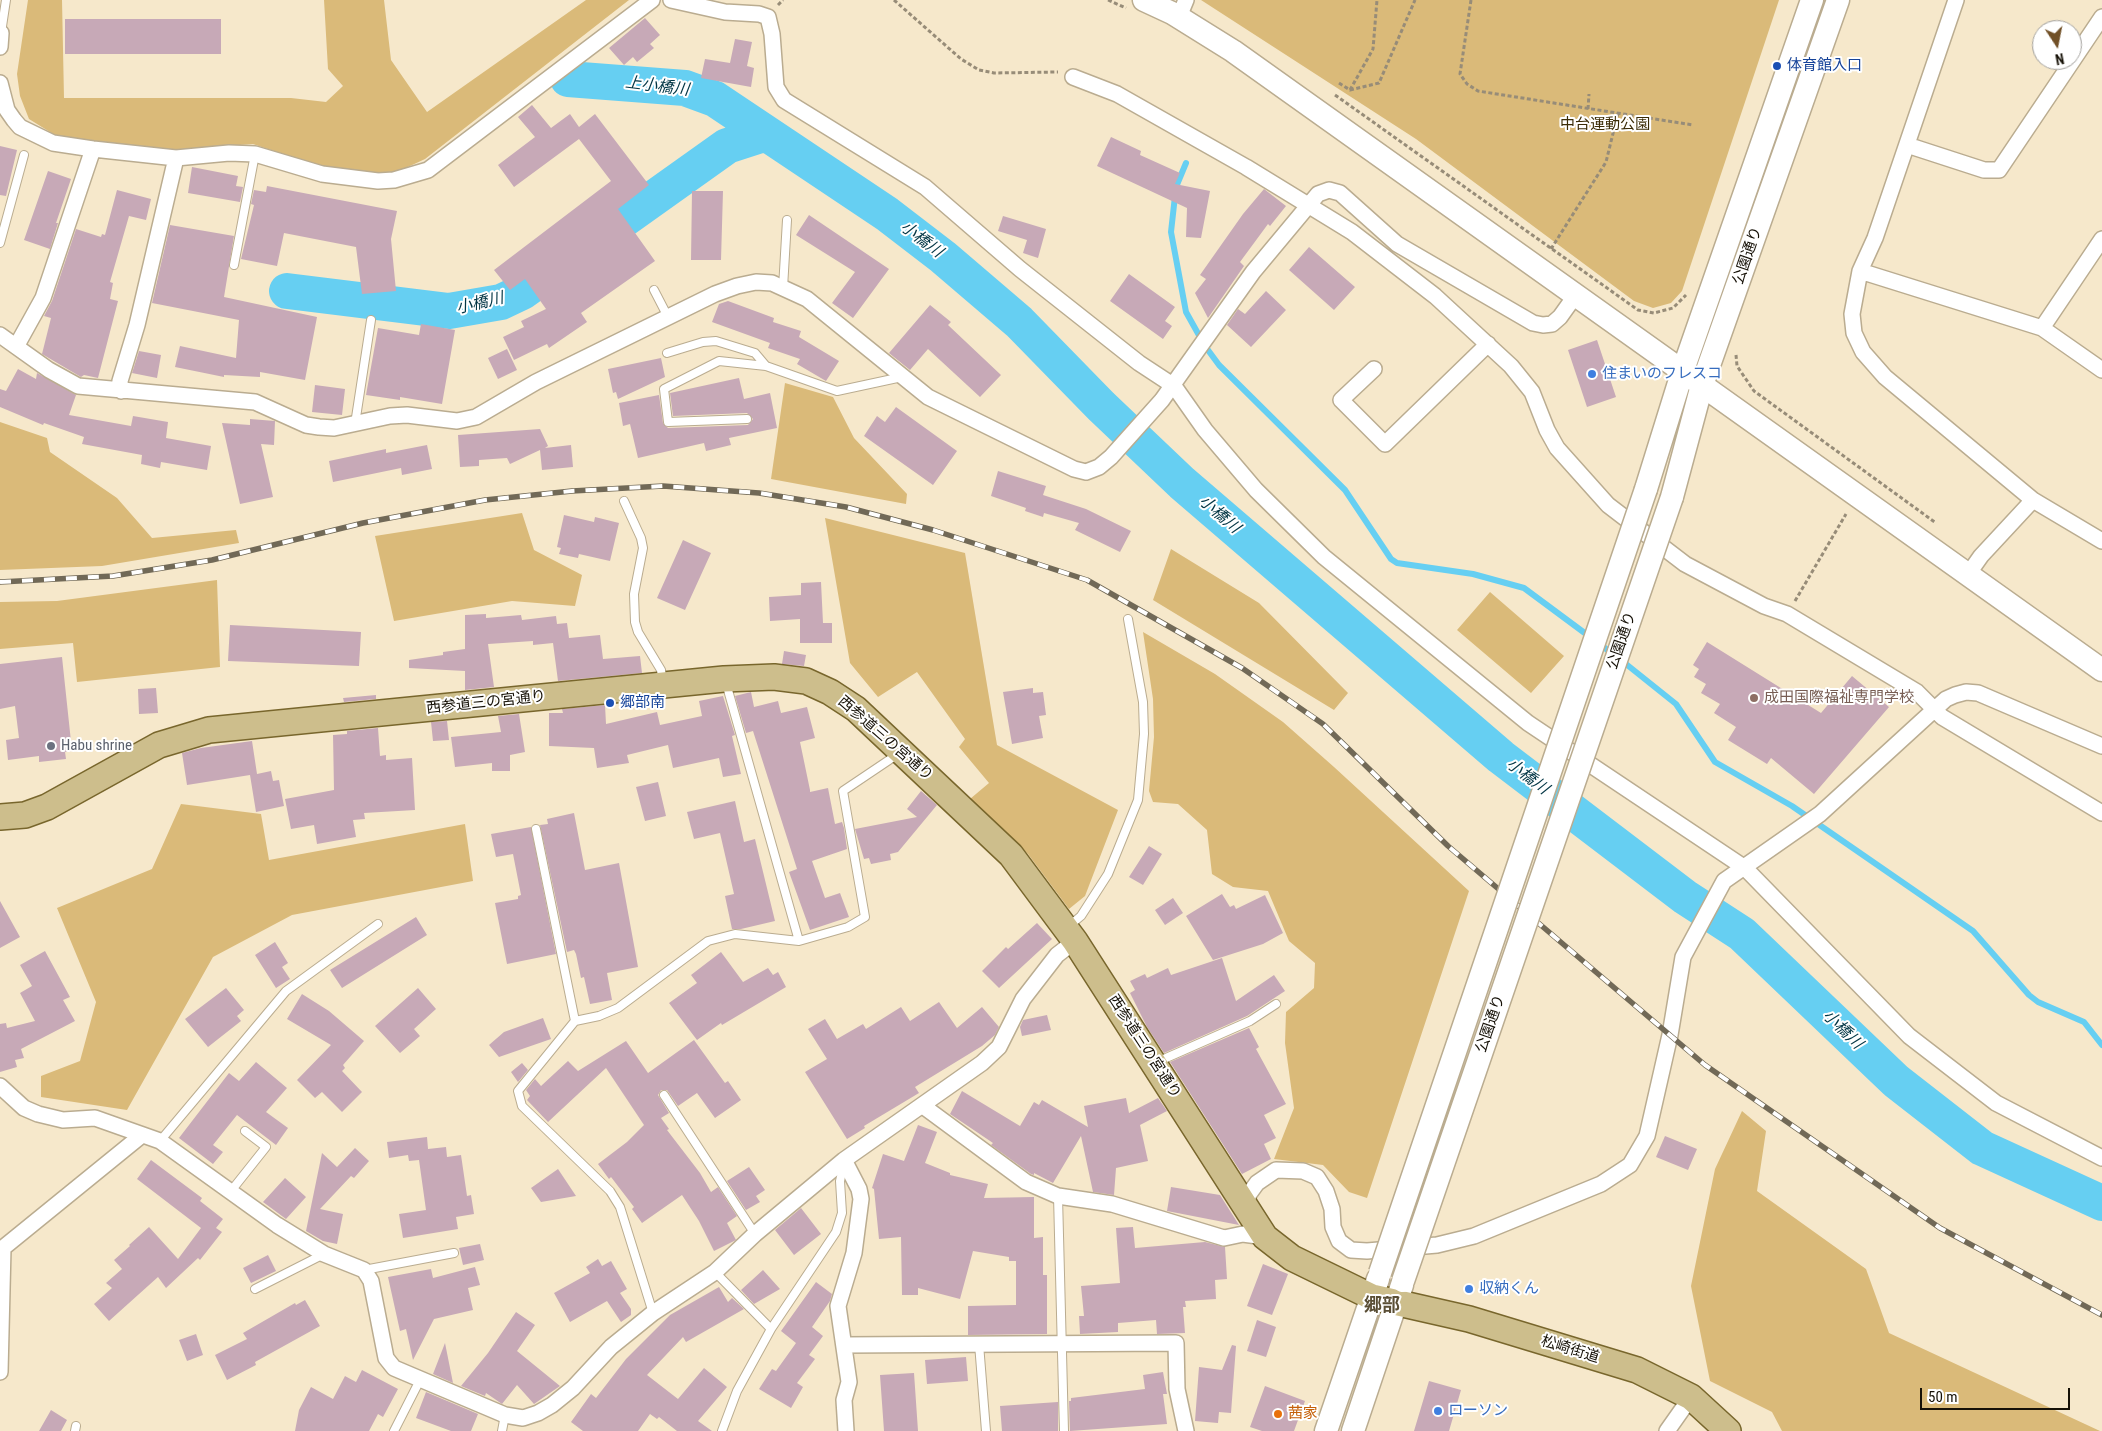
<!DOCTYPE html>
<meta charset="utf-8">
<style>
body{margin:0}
#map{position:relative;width:2102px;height:1431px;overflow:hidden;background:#f6e8cb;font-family:"Roboto Condensed",sans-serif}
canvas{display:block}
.north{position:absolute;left:2032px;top:20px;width:50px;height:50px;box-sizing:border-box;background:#fff;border:1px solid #a2a09c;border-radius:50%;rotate:169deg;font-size:14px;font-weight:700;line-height:20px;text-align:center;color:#161107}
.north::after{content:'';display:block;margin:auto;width:18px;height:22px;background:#715027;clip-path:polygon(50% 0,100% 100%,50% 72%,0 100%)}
.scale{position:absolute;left:1920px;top:1388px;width:150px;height:22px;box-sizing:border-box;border:2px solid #161107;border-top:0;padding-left:6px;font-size:15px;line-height:18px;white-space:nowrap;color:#161107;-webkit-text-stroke:4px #fff;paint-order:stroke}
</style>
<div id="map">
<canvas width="2102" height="1431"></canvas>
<div class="north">N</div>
<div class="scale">50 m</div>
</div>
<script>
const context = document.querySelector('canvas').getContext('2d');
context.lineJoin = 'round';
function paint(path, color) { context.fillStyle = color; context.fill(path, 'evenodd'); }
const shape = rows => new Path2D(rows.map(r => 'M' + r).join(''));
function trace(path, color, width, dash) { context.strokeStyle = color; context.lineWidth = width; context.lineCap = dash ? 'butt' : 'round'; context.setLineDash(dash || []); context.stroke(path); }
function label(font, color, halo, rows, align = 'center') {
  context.font = font + ' "Roboto Condensed","Noto Sans JP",sans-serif'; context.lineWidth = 4; context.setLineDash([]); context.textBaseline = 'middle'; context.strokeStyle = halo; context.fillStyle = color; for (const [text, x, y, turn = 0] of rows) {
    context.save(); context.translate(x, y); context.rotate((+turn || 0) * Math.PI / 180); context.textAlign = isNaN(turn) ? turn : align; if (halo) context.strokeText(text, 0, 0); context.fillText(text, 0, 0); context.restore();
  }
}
paint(shape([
 [28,0,62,0,64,98,291,98,326,102,343,86,328,69,324,0,384,0,391,60,427,112,586,0,629,0,425,159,395,173,378,176,315,165,253,144,175,150,58,137,29,119,20,96,17,74],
 [1201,0,1779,0,1682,291,1671,303,1653,308,1634,301,1416,139],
 [785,383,833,397,854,438,907,494,906,504,771,479],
 [0,422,47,438,50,452,117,498,152,538,236,530,239,543,102,566,0,570],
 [522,513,534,550,582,575,575,606,512,601,394,621,375,536],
 [825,518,965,553,997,745,1118,810,1085,896,1069,909,1028,854,970,799,989,783,959,747,965,739,917,672,878,697,850,663],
 [1171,549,1259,603,1348,693,1334,710,1153,600],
 [217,580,220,667,77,682,73,643,0,649,0,602,57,601],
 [1490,592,1564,656,1531,693,1457,630],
 [1143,632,1215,674,1283,722,1334,767,1469,891,1367,1198,1349,1192,1323,1165,1274,1159,1294,1108,1285,1043,1286,1012,1314,988,1315,963,1289,941,1268,891,1233,887,1212,874,1207,830,1178,804,1153,802,1149,791,1154,737,1153,699],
 [181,804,261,814,269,860,465,824,473,881,292,915,213,957,127,1110,41,1097,41,1076,80,1061,96,1002,57,908,152,869],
 [1742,1111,1766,1131,1757,1191,1866,1269,1889,1333,2100,1431,1782,1431,1772,1412,1710,1381,1691,1286,1715,1169]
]), '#daba79');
trace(shape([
 [1186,163,1176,187,1171,232,1186,312,1205,346,1219,365,1345,490,1391,559,1397,563,1473,574,1524,588,1613,654],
 [1621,660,1676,704,1715,762,1792,806,1973,931,2029,995,2038,1002,2084,1022,2102,1045]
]), '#66cff2', 6);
trace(shape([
 [568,79,685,88,715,99,887,214,943,257,1019,322,1101,406,1182,483,1501,757,1685,897,1742,934,1896,1081,1982,1148,2102,1203],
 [287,291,449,311,501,302,522,292,727,146,764,134]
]), '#66cff2', 36);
paint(shape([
 [645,18,660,35,650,44,654,48,637,62,633,57,624,65,609,48],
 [65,19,221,19,221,54,65,54],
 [735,39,752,42,747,66,754,68,751,87,701,78,705,59,730,63],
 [532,105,551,128,570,114,579,127,595,114,649,185,618,209,655,261,581,313,587,322,549,348,547,344,514,360,503,337,524,327,521,321,546,309,525,279,510,290,494,270,611,181,579,139,514,187,498,165,535,137,518,117],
 [1111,137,1141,151,1140,155,1180,173,1175,184,1210,191,1201,238,1186,237,1187,208,1097,166],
 [0,146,17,150,6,196,0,195],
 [192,167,238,176,236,186,243,187,240,202,188,193],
 [48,171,71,179,56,223,58,223,50,249,24,240],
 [267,186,397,211,391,239,396,291,362,294,356,247,284,233,277,266,241,259,254,205,251,204,254,190,266,192],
 [1264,189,1286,206,1270,226,1268,224,1240,262,1244,266,1208,318,1195,293,1206,279,1200,275,1243,214],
 [117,190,151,199,146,220,129,216,110,282,113,283,110,299,118,301,98,378,84,375,81,377,42,354,51,318,44,316,52,301,76,229,101,237,102,234,105,235],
 [692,191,723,191,721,260,691,260],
 [809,215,889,269,853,318,832,303,855,272,796,235],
 [1003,216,1046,229,1038,258,1023,253,1027,240,998,231],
 [170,225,234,236,224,297,317,317,305,380,260,372,260,377,224,375,224,377,175,367,180,346,236,358,239,320,152,303],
 [1309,247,1355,287,1334,310,1289,270],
 [1129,274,1175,307,1165,321,1172,326,1163,339,1110,301],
 [1266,291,1286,310,1251,347,1227,325,1238,309,1245,314],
 [728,301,774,318,773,322,801,331,799,337,839,361,826,381,797,364,800,359,768,348,770,343,712,322,719,304],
 [930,305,951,322,948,325,1001,375,980,397,928,349,910,370,889,353],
 [421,324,455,330,442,404,400,397,400,400,366,395,378,328,419,335],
 [1597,340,1616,397,1587,407,1568,350],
 [507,349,517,370,498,379,488,358],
 [139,351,161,355,157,378,132,373],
 [661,358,665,377,618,399,616,392,613,393,608,369],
 [18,369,36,379,37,373,76,395,69,415,131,426,133,416,168,422,166,438,211,446,207,470,161,462,160,468,141,464,142,455,82,444,84,437,44,423,43,425,0,407,0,389,6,391],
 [739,378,744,399,770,393,777,428,729,438,731,445,706,451,704,443,638,458,630,424,623,426,619,403,659,395,663,423,668,428,748,425,753,419,747,413,673,416,670,393],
 [315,385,345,389,342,415,312,412],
 [896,407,957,451,933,485,864,436,877,416,885,422],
 [250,419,275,421,274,445,261,444,273,497,240,504,222,423,250,425],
 [540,429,548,446,545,448,571,445,573,467,542,470,540,450,510,464,507,458,479,460,479,466,460,467,458,435],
 [427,445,432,469,402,475,401,468,333,482,329,461,386,449,386,453],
 [998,471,1046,486,1043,495,1086,509,1131,531,1120,552,1075,530,1079,523,1044,513,1043,517,1025,511,1026,508,991,496],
 [564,515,594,522,595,517,619,523,610,561,579,554,578,558,559,554,561,548,557,547],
 [683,540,711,553,685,610,657,598],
 [821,582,823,623,832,623,832,643,800,643,800,619,770,621,769,597,801,595,801,583],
 [486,614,486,618,521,615,522,620,556,616,557,624,567,623,569,638,600,635,603,659,640,656,642,673,558,681,553,643,533,645,533,641,488,644,494,687,465,690,465,671,409,668,409,660,443,655,443,652,465,649,465,615],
 [230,625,361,632,359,666,228,661],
 [1707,642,1821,713,1852,676,1889,707,1814,794,1771,758,1767,764,1728,740,1736,727,1714,713,1720,704,1701,693,1706,684,1694,677,1699,669,1693,665],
 [784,651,806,655,804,666,782,664],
 [62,657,72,751,65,752,66,759,39,762,39,756,8,760,6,740,19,738,15,706,0,709,0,664],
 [156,688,158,713,139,714,138,689],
 [1033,688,1033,693,1043,692,1046,715,1039,716,1043,738,1012,744,1003,692],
 [751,692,754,707,778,701,781,713,807,707,815,738,800,742,810,790,810,792,828,788,835,824,842,822,844,828,847,849,812,861,825,898,840,893,849,917,810,930,789,872,797,869,753,731,746,733,735,696],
 [376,695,376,699,344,702,343,698],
 [723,696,735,735,732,736,741,774,723,777,719,758,673,768,668,745,627,755,629,763,597,768,594,748,549,746,549,713,563,713,562,709,605,705,606,724,657,712,660,725,702,716,699,701],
 [519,714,525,752,510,755,510,771,492,771,492,763,455,767,451,737,501,732,498,716],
 [447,721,449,740,433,741,431,722],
 [378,728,380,756,386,755,386,760,412,758,415,810,364,813,365,819,353,820,356,837,317,844,314,825,291,829,285,799,334,790,333,735,347,734,347,731],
 [252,741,257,774,271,771,273,781,279,780,284,806,256,812,250,775,187,785,182,753,201,748],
 [658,782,666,816,645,821,636,787],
 [921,791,937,805,898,852,890,854,891,860,871,864,869,858,864,859,855,829,917,817,907,809],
 [735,801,744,842,755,839,775,921,741,929,732,929,725,896,734,894,720,833,694,839,687,812],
 [574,813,585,870,619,863,638,967,607,973,612,1000,590,1004,584,977,581,978,576,954,574,950,567,952,540,825,548,824,547,819],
 [531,827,556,954,507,964,495,903,518,899,518,896,521,895,513,854,496,857,491,834],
 [1149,846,1162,854,1143,885,1129,877],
 [1222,894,1230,907,1234,905,1236,909,1265,895,1283,933,1263,944,1213,960,1186,916],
 [1173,898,1183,913,1165,925,1155,910],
 [0,901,20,937,0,948],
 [416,917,427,935,342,988,330,970],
 [1037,923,1052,939,999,988,982,971,1006,947,1008,949],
 [275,942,288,963,282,967,290,979,276,988,255,955],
 [45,951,70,997,63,1000,75,1021,21,1049,24,1058,15,1060,17,1067,0,1072,0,1024,6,1023,7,1028,35,1021,20,993,32,986,20,965],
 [721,952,743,982,768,968,773,975,778,972,786,987,722,1025,721,1023,697,1040,669,1003,697,983,691,975],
 [1222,958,1236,1001,1274,975,1285,991,1247,1016,1164,1053,1147,1027,1130,993,1135,990,1130,981,1145,974,1147,978,1168,968,1171,975],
 [226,988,244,1010,237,1016,241,1021,208,1047,185,1019],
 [418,988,436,1009,414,1029,420,1036,400,1053,375,1026],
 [302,994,329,1011,364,1041,343,1065,345,1068,342,1071,362,1092,342,1112,322,1092,315,1098,297,1080,331,1045,287,1019],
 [939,1002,957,1028,982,1007,999,1027,995,1035,982,1046,915,1087,919,1093,864,1126,865,1128,847,1139,805,1072,827,1059,808,1029,825,1019,837,1039,863,1024,866,1029,901,1007,910,1021],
 [1047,1015,1051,1030,1022,1036,1020,1027,1023,1020],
 [543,1018,551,1039,499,1057,489,1045,504,1032],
 [1249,1028,1259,1047,1256,1049,1286,1104,1264,1115,1276,1138,1264,1144,1271,1159,1242,1174,1170,1062],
 [694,1040,725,1083,728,1081,741,1100,715,1118,697,1093,678,1106,667,1090,661,1090,658,1095,669,1113,661,1118,669,1129,667,1130,700,1173,711,1192,718,1187,737,1216,727,1223,736,1240,714,1251,699,1221,682,1195,642,1223,632,1209,634,1207,611,1177,609,1179,598,1164,627,1142,644,1125,606,1068,548,1122,527,1100,530,1096,526,1090,535,1079,541,1086,568,1061,578,1071,626,1041,648,1073],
 [256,1062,287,1088,266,1112,288,1128,276,1145,237,1115,213,1145,223,1152,213,1164,179,1138,229,1073,239,1081],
 [522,1063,528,1070,518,1082,511,1072],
 [962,1091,1020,1126,1034,1102,1039,1105,1042,1100,1088,1127,1084,1106,1126,1098,1129,1113,1158,1098,1167,1111,1140,1125,1148,1161,1116,1168,1114,1195,1093,1192,1081,1136,1053,1183,1034,1173,1034,1175,1031,1174,991,1145,993,1143,950,1114],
 [918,1125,937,1132,925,1163,950,1173,950,1175,988,1184,984,1198,1034,1197,1034,1238,1043,1237,1043,1275,1047,1275,1047,1334,968,1335,968,1306,1016,1305,1016,1261,1009,1261,1009,1257,973,1251,960,1299,918,1288,918,1295,902,1295,901,1237,879,1239,874,1189,872,1188,883,1154,904,1161],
 [1665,1136,1697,1149,1688,1170,1656,1157],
 [427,1137,428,1149,446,1147,447,1157,461,1155,467,1196,471,1195,474,1214,456,1217,458,1229,403,1238,399,1214,426,1210,419,1160,409,1161,408,1155,389,1158,387,1142],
 [355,1148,369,1161,354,1178,351,1176,320,1209,343,1214,337,1244,323,1241,306,1231,322,1153,337,1167],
 [151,1160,202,1198,200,1201,223,1219,216,1228,222,1232,200,1260,198,1258,166,1288,158,1277,109,1321,94,1304,112,1288,106,1283,122,1269,114,1260,130,1246,129,1245,149,1227,178,1259,201,1228,137,1179],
 [749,1167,765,1190,756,1196,760,1202,746,1210,727,1181],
 [558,1169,576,1196,541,1202,531,1188],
 [285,1178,306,1197,286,1219,263,1202],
 [1171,1187,1220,1195,1239,1225,1167,1211],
 [801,1208,821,1234,794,1255,775,1230],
 [1133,1227,1135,1248,1205,1242,1225,1247,1227,1279,1215,1280,1216,1299,1185,1301,1186,1307,1183,1307,1185,1333,1157,1334,1156,1320,1118,1323,1118,1332,1080,1334,1079,1316,1084,1316,1081,1286,1120,1283,1116,1228],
 [480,1244,484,1260,463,1265,459,1248],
 [268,1255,276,1271,251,1283,243,1268],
 [598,1259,602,1266,611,1261,627,1289,620,1293,631,1309,631,1315,621,1322,607,1301,570,1322,554,1293,590,1273,586,1267],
 [1263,1264,1288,1274,1272,1315,1247,1306],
 [475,1267,480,1285,468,1288,473,1310,434,1319,413,1360,406,1329,400,1331,388,1277,431,1269,433,1278],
 [763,1270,780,1289,754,1304,741,1290],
 [816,1282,832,1294,830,1301,812,1327,823,1336,809,1355,815,1359,797,1383,803,1387,791,1408,759,1389,772,1369,776,1371,796,1343,781,1331],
 [719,1287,728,1302,732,1298,744,1309,686,1342,683,1337,647,1375,678,1399,704,1368,727,1387,698,1421,712,1431,677,1431,659,1417,657,1419,650,1414,638,1431,583,1431,571,1422,591,1394,596,1398,626,1359,670,1315],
 [305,1300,320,1326,255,1362,256,1365,227,1380,215,1355,247,1339,243,1333,295,1303,296,1305],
 [516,1312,535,1325,517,1351,560,1386,534,1404,517,1385,502,1404,486,1393,485,1396,461,1386,488,1353],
 [1257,1320,1276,1327,1266,1357,1247,1351],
 [196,1334,203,1355,187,1361,179,1340],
 [445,1343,453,1383,433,1374],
 [1232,1345,1236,1346,1231,1413,1219,1412,1218,1423,1195,1421,1199,1367,1222,1370],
 [966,1357,968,1381,927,1384,925,1360],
 [362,1370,398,1389,383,1417,378,1414,369,1431,295,1431,299,1410,311,1387,333,1399,345,1376,356,1382],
 [1163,1372,1167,1394,1163,1394,1167,1424,1070,1431,1069,1401,1071,1401,1071,1398,1145,1389,1143,1375],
 [914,1373,918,1431,884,1431,880,1375],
 [1429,1381,1461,1390,1449,1431,1414,1431],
 [1265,1386,1305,1401,1294,1431,1262,1431,1250,1427],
 [426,1392,478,1414,471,1431,451,1431,416,1418],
 [1058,1402,1058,1431,1002,1431,1000,1406],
 [51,1410,67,1420,61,1431,39,1431]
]), '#c7a9b7');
const lane = shape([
 [1,33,6,0],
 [0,243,24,155],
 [234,265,255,154],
 [783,288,787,220],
 [654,290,668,317],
 [667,353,703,342,716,341,755,353,766,366],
 [747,419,668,422,664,389,719,361,766,366,837,391,902,377],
 [355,424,371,320],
 [624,501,641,538,643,548,634,594,635,622,638,632,661,670,663,682],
 [726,683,799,941],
 [536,829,575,1021],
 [1069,926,1081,916,1108,874,1138,800,1144,734,1143,702,1128,619],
 [1157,1062,1250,1021,1276,1004],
 [664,1095,755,1234],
 [160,1141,286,991,378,924],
 [231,1191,266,1147,245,1131],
 [1058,1196,1064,1431],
 [364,1270,454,1253],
 [715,1272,771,1329],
 [255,1289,324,1254],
 [653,1313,620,1207,610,1191,522,1106,518,1091,575,1021,599,1016,618,1008,708,941,735,934,799,941,848,927,865,917,843,791,898,754],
 [979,1344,986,1431],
 [75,1431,76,1426],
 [394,1431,420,1380],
 [502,1431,505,1415],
 [722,1431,737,1391,771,1329,836,1232,842,1213,840,1181,844,1163]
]);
const street = shape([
 [671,0,725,12,759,14,768,17,772,34,776,87,784,100,925,187,1020,269,1139,363,1174,386,1205,430,1256,490,1324,557,1528,723,1745,868,1909,1036,1996,1103,2102,1158],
 [1956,0,1875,238,1860,271,1852,314,1854,333,1863,352,1885,377,2033,500,2102,541],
 [1179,17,1186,0],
 [0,47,1,33],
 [1073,77,1117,94,1246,167,1352,232,1435,296,1511,366,1532,392,1547,430,1557,448,1608,505,1685,564,1764,606,1787,614,1917,692,1942,717,2102,813],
 [0,83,7,110,14,120,20,127,53,143,93,149,176,158,229,153,255,154,322,174,378,181,394,180,428,170,652,0],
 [1907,145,1984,170,1999,170,2102,17],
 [1860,271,2042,328,2102,370],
 [2042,328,2102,239],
 [0,335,49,370,78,386,255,402,306,425,319,427,334,428,390,416,407,415,457,421,476,417,536,382,715,294,737,286,756,282,772,283,807,299,928,397,1074,469,1086,472,1099,467,1111,457,1162,400,1253,272,1318,194,1329,190,1340,193,1397,244,1533,323,1543,325,1552,324,1560,317,1575,296],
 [17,345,43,298,93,149],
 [1374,369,1341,400,1385,444,1488,344],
 [121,391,120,381,137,325,176,158],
 [1969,573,1981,556,2033,500],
 [0,1086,24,1108,38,1114,63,1120,95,1118,160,1141,277,1225,324,1254,364,1270,371,1281,386,1358,394,1368,505,1415,523,1418,538,1413,552,1405,573,1388,611,1347,653,1313,715,1272,755,1234,844,1160,982,1063,999,1047,1023,999,1057,955,1075,941],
 [923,1106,1026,1182,1058,1196,1112,1204,1224,1238,1243,1234,1265,1237],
 [844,1160,859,1189,861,1199,854,1253,838,1306,849,1382,844,1400,846,1431],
 [1246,1205,1249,1194,1257,1183,1276,1170,1303,1171,1317,1177,1326,1191,1332,1209,1333,1227,1339,1241,1351,1250,1367,1251,1437,1245,1474,1236,1601,1184,1630,1165,1647,1136,1670,1035,1683,957,1724,881,1820,814,1935,709,1946,699,1955,695,1966,692,1978,693,2102,746],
 [844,1345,1176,1343,1177,1389,1186,1431],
 [0,1372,3,1248,142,1135],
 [1667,1431,1691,1397]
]);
const secondary = shape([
 [1144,0,1172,13,1233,51,2102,670],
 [1646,489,1683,370,1812,0],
 [1672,497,1702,385,1838,0],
 [1326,1431,1378,1279],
 [1353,1431,1402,1285]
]);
const primary = shape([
 [0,817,25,815,47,807,159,745,209,730,724,679,774,677,806,681,830,692,856,709,1011,855,1075,941,1265,1237,1292,1258,1372,1297,1469,1319,1637,1370,1691,1397,1728,1431]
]);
trace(lane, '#baac90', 10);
trace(street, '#baac90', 18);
trace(secondary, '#baac90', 25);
trace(primary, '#78662c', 28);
trace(shape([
 [894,0,961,59,979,70,994,73,1058,72],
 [1108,0,1126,8],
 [1471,0,1460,74,1467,84,1478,91,1693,125],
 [778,5,783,0],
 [1339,83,1350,90,1379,83,1415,0],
 [1350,90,1373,49,1377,0],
 [1335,95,1638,310,1654,313,1673,308,1686,295],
 [1588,109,1589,94],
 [1551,249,1606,162,1618,113],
 [1736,355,1737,366,1754,391,1936,523],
 [1795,601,1846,514]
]), '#978c78', 3, [4, 2.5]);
trace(lane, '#fff', 8);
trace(street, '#fff', 15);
trace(secondary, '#fff', 22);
trace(primary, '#cdbe8c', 25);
const rail = shape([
 [0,582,113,576,212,560,363,523,485,500,572,491,663,486,759,493,846,507,933,530,1087,580,1242,668,1323,724,1448,846,1705,1065,1940,1228,2102,1315]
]);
trace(rail, '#716957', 5.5);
trace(rail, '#fff', 4, [11]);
const secondaryBridge = shape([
 [1380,1273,1646,489],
 [1403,1281,1672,497]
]);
trace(secondaryBridge, '#baac90', 25, []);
trace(secondaryBridge, '#fff', 22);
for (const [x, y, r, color] of [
 [1777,66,5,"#1a4fb4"],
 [1592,374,5,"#3f7fe0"],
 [1754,698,5,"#8d6e63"],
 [610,703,5,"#1a4fb4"],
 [51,746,5,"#6b7280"],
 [1469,1289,5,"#3f7fe0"],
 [1438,1411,5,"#3f7fe0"],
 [1278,1414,5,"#e8710a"]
]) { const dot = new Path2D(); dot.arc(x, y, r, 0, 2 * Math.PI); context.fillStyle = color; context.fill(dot); trace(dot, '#fff', 2); }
label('15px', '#164399', '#fff', [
 ["体育館入口",1787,66],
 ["郷部南",620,703]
], 'left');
label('15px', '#3b2c07', '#fff', [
 ["中台運動公園",1605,125]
]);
label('15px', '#161107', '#fff', [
 ["公園通り",1748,256,-71],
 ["公園通り",1622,641,-71],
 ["西参道三の宮通り",486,703,-6],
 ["西参道三の宮通り",885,739,41],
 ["公園通り",1491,1024,-71],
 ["西参道三の宮通り",1144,1047,57],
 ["松崎街道",1570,1350,17]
]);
label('15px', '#366cbe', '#fff', [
 ["住まいのフレスコ",1602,374],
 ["収納くん",1479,1289],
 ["ローソン",1448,1411]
], 'left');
label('15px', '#785e54', '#fff', [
 ["成田国際福祉専門学校",1764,698]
], 'left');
label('15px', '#5b616d', '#fff', [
 ["Habu shrine",61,746]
], 'left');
label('15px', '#c56008', '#fff', [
 ["茜家",1288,1414]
], 'left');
label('italic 16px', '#023544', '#fff', [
 ["上小橋川",657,87,7],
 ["小橋川",921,240,37],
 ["小橋川",480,304,-13],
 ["小橋川",1219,515,41],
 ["小橋川",1527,777,37],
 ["小橋川",1842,1030,44]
]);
label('bold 18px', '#5a4e35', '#fff', [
 ["郷部",1382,1306]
]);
</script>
